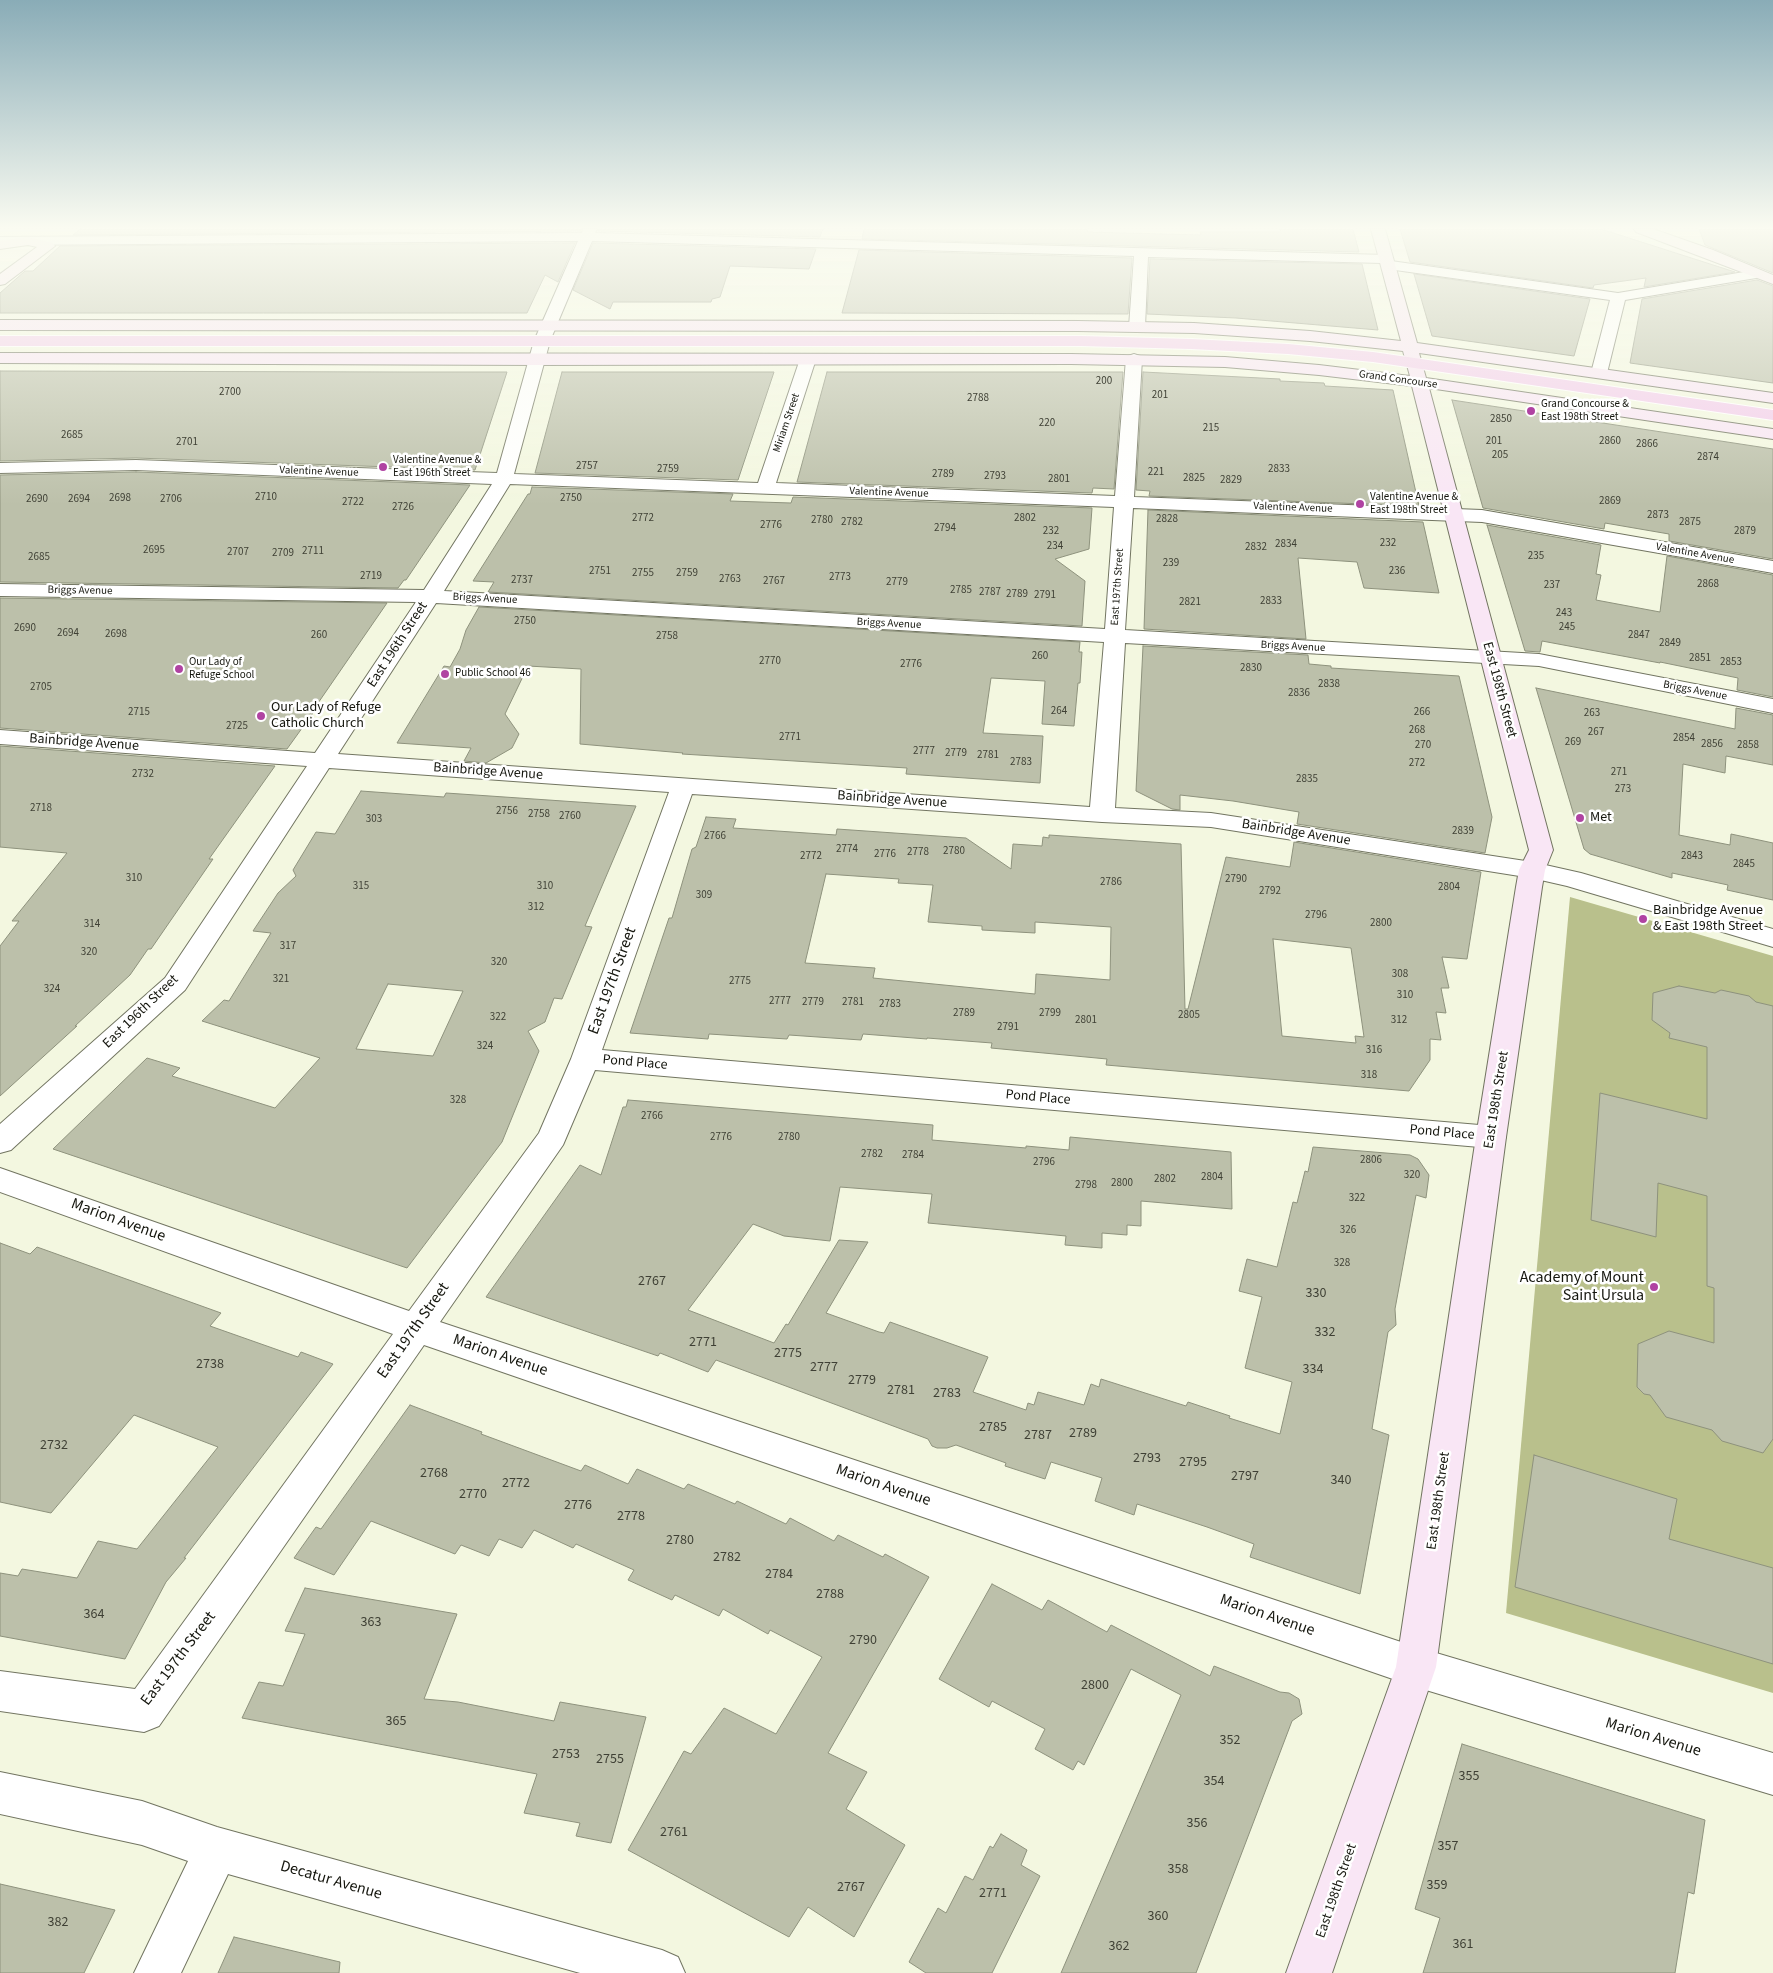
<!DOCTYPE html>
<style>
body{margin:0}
canvas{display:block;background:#f3f7e0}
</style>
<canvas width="1773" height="1973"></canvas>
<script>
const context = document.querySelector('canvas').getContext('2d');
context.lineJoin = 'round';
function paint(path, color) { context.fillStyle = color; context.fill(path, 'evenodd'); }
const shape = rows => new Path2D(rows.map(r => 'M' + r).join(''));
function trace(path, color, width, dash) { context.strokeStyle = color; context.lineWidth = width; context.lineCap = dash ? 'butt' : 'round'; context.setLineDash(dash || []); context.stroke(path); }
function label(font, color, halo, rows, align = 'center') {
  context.font = font + ' "Source Sans 3",sans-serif'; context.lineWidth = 5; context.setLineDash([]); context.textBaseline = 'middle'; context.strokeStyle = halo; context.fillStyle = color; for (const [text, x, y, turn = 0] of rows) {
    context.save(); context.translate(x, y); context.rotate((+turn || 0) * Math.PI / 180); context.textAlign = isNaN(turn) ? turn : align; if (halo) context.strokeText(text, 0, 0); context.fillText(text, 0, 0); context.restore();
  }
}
paint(shape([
 [1570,897,1773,956,1773,1693,1506,1613]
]), '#b9c08c');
const building = shape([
 [80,229,581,229,581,231,73,235,80,229],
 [599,229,823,229,820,237,598,231,599,229],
 [864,229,1087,229,1088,232,1201,235,1200,232,1281,232,1280,229,1353,229,1359,252,862,239,864,229],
 [1400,229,1601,229,1735,272,1644,287,1646,278,1594,285,1593,288,1410,262,1400,229],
 [1699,229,1773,229,1773,273,1705,245,1699,229],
 [575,243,558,282,545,275,527,313,0,313,0,293,25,271,33,271,60,246,575,243],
 [593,243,816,249,809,269,730,266,720,297,712,299,711,302,613,302,610,309,573,290,593,243],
 [859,250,1132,258,1128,314,842,313,859,250],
 [1150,259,1362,264,1378,330,1236,318,1147,314,1150,259],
 [1414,274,1590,299,1574,356,1432,336,1414,274],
 [1757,280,1773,286,1773,383,1630,363,1642,299,1757,280],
 [0,371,404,372,507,372,475,470,136,458,0,461,0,371],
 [562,372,774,372,738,480,535,473,562,372],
 [827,372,1123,372,1114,489,1093,488,1092,493,797,482,827,372],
 [1143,372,1280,379,1280,381,1324,383,1325,386,1393,390,1419,506,1149,496,1150,491,1136,490,1143,372],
 [1452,400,1773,449,1773,559,1669,541,1669,534,1605,523,1604,529,1483,508,1452,400],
 [136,472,470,485,406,580,404,580,398,588,0,582,0,475,136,472],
 [532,487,733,494,730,501,791,503,793,497,1092,508,1089,549,1055,559,1085,581,1082,626,488,592,494,582,473,581,528,494,530,494,532,487],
 [1148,510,1423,522,1439,593,1364,588,1357,562,1298,558,1306,639,1144,629,1148,510],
 [1487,525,1601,545,1596,574,1601,575,1596,600,1660,612,1667,556,1773,575,1773,697,1737,690,1738,678,1660,662,1660,663,1542,641,1540,652,1525,651,1487,525],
 [0,598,387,603,316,706,318,706,287,749,0,728,0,598],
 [479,607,1080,642,1079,652,1082,652,1080,683,1078,683,1074,726,1042,724,1045,681,991,678,983,733,1043,736,1040,783,906,774,907,768,682,754,683,753,580,744,581,669,528,666,505,714,519,734,512,748,486,763,464,761,471,748,397,743,444,666,450,667,460,649,466,630,479,607],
 [1143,646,1308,655,1309,664,1331,666,1331,668,1459,676,1492,817,1485,853,1297,824,1299,812,1233,801,1180,795,1180,810,1172,809,1136,791,1143,646],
 [1536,688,1735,729,1736,708,1773,715,1773,765,1726,756,1725,773,1683,764,1679,835,1730,845,1731,834,1773,843,1773,900,1727,890,1728,885,1672,873,1672,878,1590,854,1584,849,1536,688],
 [0,746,275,766,209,859,213,859,151,949,148,949,130,975,75,1026,77,1026,0,1096,0,946,19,921,12,921,67,853,0,847,0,746],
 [361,791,444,797,446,793,636,806,585,926,592,927,562,999,554,998,545,1022,528,1031,539,1051,502,1142,407,1268,53,1149,147,1058,180,1068,172,1076,275,1108,320,1058,202,1021,224,1000,229,1001,271,933,253,931,278,893,296,876,293,870,316,832,335,834,361,791],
 [388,984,463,991,433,1056,356,1049,388,984],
 [706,817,736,819,733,828,836,835,837,829,966,838,1011,869,1013,844,1042,846,1043,837,1049,838,1049,835,1181,844,1185,1009,1188,1009,1226,857,1290,867,1294,842,1481,872,1467,959,1442,957,1449,988,1441,988,1446,1013,1436,1012,1441,1040,1430,1039,1430,1060,1409,1091,1106,1065,1107,1059,991,1048,992,1043,927,1038,927,1039,863,1034,861,1040,789,1035,787,1039,709,1034,708,1039,630,1033,669,918,672,918,692,849,696,847,706,817],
 [826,874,899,879,898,883,933,885,928,922,982,926,982,930,1035,933,1035,922,1111,927,1110,980,1036,974,1035,994,873,978,875,968,805,963,826,874],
 [1273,939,1351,948,1364,1037,1355,1036,1356,1043,1282,1036,1273,939],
 [1679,986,1715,993,1721,990,1749,996,1756,1002,1773,1006,1773,1439,1763,1453,1722,1441,1712,1430,1666,1417,1650,1395,1644,1394,1637,1387,1638,1344,1669,1331,1714,1343,1714,1288,1707,1286,1707,1196,1658,1183,1656,1237,1591,1220,1600,1093,1707,1119,1707,1047,1669,1038,1670,1033,1652,1020,1653,993,1679,986],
 [628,1100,933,1125,932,1140,1026,1148,1026,1146,1069,1150,1070,1137,1231,1152,1232,1209,1141,1201,1141,1226,1127,1225,1127,1235,1102,1233,1102,1248,1065,1245,1066,1236,928,1223,932,1194,840,1187,830,1241,784,1236,753,1224,688,1310,774,1343,786,1324,788,1325,839,1240,868,1242,826,1313,879,1332,884,1333,890,1322,988,1357,973,1392,1026,1410,1028,1403,1034,1405,1038,1392,1084,1405,1091,1384,1099,1387,1101,1379,1186,1406,1188,1402,1230,1416,1229,1418,1280,1434,1292,1382,1245,1368,1262,1297,1239,1291,1247,1259,1277,1267,1293,1202,1297,1203,1305,1171,1308,1172,1313,1147,1410,1155,1418,1159,1429,1175,1426,1198,1416,1195,1395,1309,1396,1325,1388,1332,1372,1429,1389,1435,1360,1594,1250,1557,1254,1544,1207,1527,1137,1504,1134,1515,1095,1501,1102,1478,1051,1462,1045,1479,1005,1466,1006,1463,956,1445,947,1448,937,1448,932,1446,928,1439,716,1360,708,1372,660,1353,658,1356,486,1297,580,1165,601,1175,623,1107,626,1107,628,1100],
 [0,1243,30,1254,37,1247,221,1313,210,1326,298,1357,301,1352,333,1364,184,1558,186,1558,166,1582,125,1659,0,1636,0,1573,18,1576,22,1569,77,1578,98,1541,137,1549,218,1447,134,1415,51,1513,0,1502,0,1243],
 [410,1405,482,1432,481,1434,581,1471,585,1465,628,1484,637,1469,684,1489,688,1484,735,1504,737,1501,786,1524,790,1518,834,1541,838,1535,883,1557,885,1554,929,1577,828,1753,867,1772,846,1809,905,1845,854,1937,808,1907,789,1937,628,1850,684,1751,691,1754,724,1708,776,1734,822,1657,770,1630,768,1634,723,1609,719,1616,675,1595,672,1600,628,1580,634,1570,576,1544,573,1548,534,1530,522,1548,499,1539,489,1556,461,1545,455,1554,371,1521,334,1575,294,1558,316,1527,321,1529,410,1405],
 [1534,1455,1677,1499,1669,1539,1773,1568,1773,1664,1515,1587,1534,1455],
 [992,1584,1042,1610,1048,1600,1107,1632,1111,1625,1210,1676,1214,1666,1280,1692,1289,1693,1299,1699,1302,1714,1292,1721,1196,1973,1061,1973,1181,1695,1131,1669,1084,1765,1078,1761,1073,1770,1035,1749,1045,1729,992,1701,989,1707,939,1679,992,1584],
 [305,1588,457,1614,424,1699,458,1702,554,1721,560,1702,646,1717,611,1843,576,1836,580,1823,524,1813,537,1774,242,1718,259,1682,283,1686,305,1634,285,1631,305,1588],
 [1462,1744,1705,1820,1694,1894,1688,1892,1675,1973,1423,1973,1440,1918,1415,1909,1462,1744],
 [1001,1834,1027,1850,1021,1865,1040,1876,992,1973,926,1973,909,1962,938,1908,946,1913,965,1876,973,1880,990,1846,993,1848,1001,1834],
 [0,1884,115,1910,84,1973,0,1973,0,1884],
 [234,1937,340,1962,339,1973,218,1973,234,1937]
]);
paint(building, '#bcc0aa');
trace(building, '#8e927d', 1);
const street = shape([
 [583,229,597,229,595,233,1386,255,1391,256,1393,259,1391,261,1618,293,1756,270,1761,271,1763,274,1761,277,1756,278,1625,300,1607,373,1605,376,1599,378,1593,376,1591,373,1610,300,1388,269,1383,268,1381,265,1382,263,1148,257,1145,327,1142,330,1137,332,1132,330,1129,327,1134,256,592,241,550,341,514,474,758,483,800,359,802,356,808,354,814,356,816,359,776,483,1115,496,1126,359,1128,356,1134,354,1140,356,1142,359,1134,497,1482,510,1773,561,1773,573,1482,522,1133,508,1125,630,1539,654,1773,699,1773,713,1539,666,1125,643,1115,808,1211,813,1532,862,1581,873,1773,929,1773,947,1567,886,1532,878,1211,827,1102,822,692,794,602,1050,1491,1126,1502,1129,1506,1137,1502,1145,1491,1148,595,1070,563,1145,440,1322,1416,1647,1773,1753,1773,1795,1416,1687,424,1345,159,1726,144,1732,0,1711,0,1671,135,1689,393,1334,0,1192,0,1168,409,1311,539,1133,571,1059,669,792,329,768,185,990,11,1150,0,1153,0,1124,165,978,307,766,0,744,0,730,315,753,416,602,0,596,0,584,424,590,492,484,136,470,0,473,0,463,136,460,497,473,534,341,578,241,0,245,0,237,582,233,583,229],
 [510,484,1114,507,1105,629,444,591,510,484],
 [436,603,1104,642,1090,807,338,754,436,603],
 [0,1772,142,1801,217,1827,662,1950,678,1957,685,1973,580,1973,228,1874,181,1973,134,1973,188,1861,142,1845,0,1814,0,1772]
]);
const secondary = shape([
 [1371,229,1385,229,1417,343,1773,393,1773,403,1419,353,1426,378,1773,429,1773,439,1429,388,1553,850,1545,870,1542,887,1506,1137,1436,1667,1332,1973,1286,1973,1396,1667,1476,1137,1516,887,1519,870,1529,850,1412,386,1319,375,1225,367,1071,364,537,365,0,363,0,353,1071,354,1225,357,1319,365,1410,376,1403,351,1310,341,1194,333,1078,331,0,330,0,320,1078,321,1194,323,1310,331,1401,341,1371,229],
 [1634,229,1653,229,1713,250,1773,275,1773,284,1636,232,1634,229],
 [28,237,53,243,55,246,5,284,0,285,0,274,37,247,28,245,0,249,0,241,28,237]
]);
const primary = shape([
 [0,336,1081,336,1191,339,1288,344,1373,352,1773,410,1773,420,1373,362,1288,354,1191,349,1081,346,0,346,0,336]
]);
trace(street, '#727561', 2);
trace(secondary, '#727561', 2);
trace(primary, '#fff', 2);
paint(street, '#fff');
paint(secondary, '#f9e6f5');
paint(primary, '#f3cdec');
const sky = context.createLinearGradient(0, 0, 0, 505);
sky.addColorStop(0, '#89acb7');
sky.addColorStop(0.45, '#fafbf1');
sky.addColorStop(1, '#fafbf100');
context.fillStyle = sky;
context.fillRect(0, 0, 1773, 505);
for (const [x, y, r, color] of [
 [1531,411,5,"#b043a2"],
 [383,467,5,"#b043a2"],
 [1360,504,5,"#b043a2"],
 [179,669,5,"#b043a2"],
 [445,674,5,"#b043a2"],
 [261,716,5,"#b043a2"],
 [1580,818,5,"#b043a2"],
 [1643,919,5,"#b043a2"],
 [1654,1287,5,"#b043a2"]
]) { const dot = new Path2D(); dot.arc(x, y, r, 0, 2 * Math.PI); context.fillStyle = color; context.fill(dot); trace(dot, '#fff', 2); }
label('11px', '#15160e', '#fff', [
 ["Grand Concourse",1398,380,8],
 ["Miriam Street",787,423,-71],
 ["Valentine Avenue",319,472,2],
 ["Valentine Avenue",889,493,2],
 ["Valentine Avenue",1293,508,2],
 ["Valentine Avenue",1695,554,10],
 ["East 197th Street",1118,587,-86],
 ["Briggs Avenue",80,591,1],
 ["Briggs Avenue",485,599,3],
 ["Briggs Avenue",889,624,3],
 ["Briggs Avenue",1293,647,3],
 ["Briggs Avenue",1695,691,11]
]);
label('11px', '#3f4035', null, [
 ["200",1104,382],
 ["2700",230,393],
 ["201",1160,396],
 ["2788",978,399],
 ["2850",1501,420],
 ["220",1047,424],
 ["215",1211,429],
 ["2685",72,436],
 ["201",1494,442],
 ["2860",1610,442],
 ["2701",187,443],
 ["2866",1647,445],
 ["205",1500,456],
 ["2874",1708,458],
 ["2757",587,467],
 ["2759",668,470],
 ["2833",1279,470],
 ["221",1156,473],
 ["2789",943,475],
 ["2793",995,477],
 ["2825",1194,479],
 ["2801",1059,480],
 ["2829",1231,481],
 ["2710",266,498],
 ["2698",120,499],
 ["2750",571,499],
 ["2690",37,500],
 ["2694",79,500],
 ["2706",171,500],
 ["2869",1610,502],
 ["2722",353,503],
 ["2726",403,508],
 ["2873",1658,516],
 ["2772",643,519],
 ["2802",1025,519],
 ["2828",1167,520],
 ["2780",822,521],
 ["2782",852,523],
 ["2875",1690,523],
 ["2776",771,526],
 ["2794",945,529],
 ["232",1051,532],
 ["2879",1745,532],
 ["232",1388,544],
 ["2834",1286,545],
 ["234",1055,547],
 ["2832",1256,548],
 ["2695",154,551],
 ["2711",313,552],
 ["2707",238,553],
 ["2709",283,554],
 ["235",1536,557],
 ["2685",39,558],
 ["239",1171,564],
 ["2751",600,572],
 ["236",1397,572],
 ["2755",643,574],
 ["2759",687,574],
 ["2719",371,577],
 ["2773",840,578],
 ["2763",730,580],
 ["2737",522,581],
 ["2767",774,582],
 ["2779",897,583],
 ["2868",1708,585],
 ["237",1552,586],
 ["2785",961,591],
 ["2787",990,593],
 ["2789",1017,595],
 ["2791",1045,596],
 ["2833",1271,602],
 ["2821",1190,603],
 ["243",1564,614],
 ["2750",525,622],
 ["245",1567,628],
 ["2690",25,629],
 ["2694",68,634],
 ["2698",116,635],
 ["260",319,636],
 ["2847",1639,636],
 ["2758",667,637],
 ["2849",1670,644],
 ["260",1040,657],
 ["2851",1700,659],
 ["2770",770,662],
 ["2853",1731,663],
 ["2776",911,665],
 ["2830",1251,669],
 ["2838",1329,685],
 ["2705",41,688],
 ["2836",1299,694],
 ["264",1059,712],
 ["2715",139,713],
 ["266",1422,713],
 ["263",1592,714],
 ["2725",237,727],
 ["268",1417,731],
 ["267",1596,733],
 ["2771",790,738],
 ["2854",1684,739],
 ["269",1573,743],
 ["2856",1712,745],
 ["270",1423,746],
 ["2858",1748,746],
 ["2777",924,752],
 ["2779",956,754],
 ["2781",988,756],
 ["2783",1021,763],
 ["272",1417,764],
 ["271",1619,773],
 ["2732",143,775],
 ["2835",1307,780],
 ["273",1623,790],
 ["2718",41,809],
 ["2756",507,812],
 ["2758",539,815],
 ["2760",570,817],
 ["303",374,820],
 ["2839",1463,832],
 ["2766",715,837],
 ["2774",847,850],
 ["2780",954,852],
 ["2778",918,853],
 ["2776",885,855],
 ["2772",811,857],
 ["2843",1692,857],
 ["2845",1744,865],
 ["310",134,879],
 ["2790",1236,880],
 ["2786",1111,883],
 ["315",361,887],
 ["310",545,887],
 ["2804",1449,888],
 ["2792",1270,892],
 ["309",704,896],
 ["312",536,908],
 ["2796",1316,916],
 ["2800",1381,924],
 ["314",92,925],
 ["317",288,947],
 ["320",89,953],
 ["320",499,963],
 ["308",1400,975],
 ["321",281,980],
 ["2775",740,982],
 ["324",52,990],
 ["310",1405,996],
 ["2777",780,1002],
 ["2779",813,1003],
 ["2781",853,1003],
 ["2783",890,1005],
 ["2789",964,1014],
 ["2799",1050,1014],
 ["2805",1189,1016],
 ["322",498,1018],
 ["2801",1086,1021],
 ["312",1399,1021],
 ["2791",1008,1028],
 ["324",485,1047],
 ["316",1374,1051],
 ["318",1369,1076],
 ["328",458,1101],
 ["2766",652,1117],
 ["2776",721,1138],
 ["2780",789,1138],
 ["2782",872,1155],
 ["2784",913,1156],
 ["2806",1371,1161],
 ["2796",1044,1163],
 ["320",1412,1176],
 ["2804",1212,1178],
 ["2802",1165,1180],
 ["2800",1122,1184],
 ["2798",1086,1186],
 ["322",1357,1199],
 ["326",1348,1231],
 ["328",1342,1264]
]);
label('11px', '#15160e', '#fff', [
 ["Grand Concourse &",1541,405],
 ["East 198th Street",1541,418],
 ["Valentine Avenue &",393,461],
 ["East 196th Street",393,474],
 ["Valentine Avenue &",1370,498],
 ["East 198th Street",1370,511],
 ["Our Lady of",189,663],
 ["Refuge School",189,676],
 ["Public School 46",455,674]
], 'left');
label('14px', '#15160e', '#fff', [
 ["East 196th Street",398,645,-57],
 ["East 198th Street",1499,690,75],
 ["Bainbridge Avenue",84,743,4],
 ["Bainbridge Avenue",488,772,4],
 ["Bainbridge Avenue",892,800,4],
 ["Bainbridge Avenue",1296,833,9],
 ["East 196th Street",141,1012,-44],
 ["Pond Place",635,1063,5],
 ["Pond Place",1038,1098,5],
 ["East 198th Street",1497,1100,-81],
 ["Pond Place",1442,1133,5],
 ["East 198th Street",1439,1501,-82],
 ["East 198th Street",1337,1891,-71]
]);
label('14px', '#15160e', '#fff', [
 ["Our Lady of Refuge",271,708],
 ["Catholic Church",271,724],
 ["Met",1590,818],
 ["Bainbridge Avenue",1653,911],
 ["& East 198th Street",1653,927]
], 'left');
label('14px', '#3f4035', null, [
 ["2767",652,1282],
 ["330",1316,1294],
 ["332",1325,1333],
 ["2771",703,1343],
 ["2775",788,1354],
 ["2738",210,1365],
 ["2777",824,1368],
 ["334",1313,1370],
 ["2779",862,1381],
 ["2781",901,1391],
 ["2783",947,1394],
 ["2785",993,1428],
 ["2789",1083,1434],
 ["2787",1038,1436],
 ["2732",54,1446],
 ["2793",1147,1459],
 ["2795",1193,1463],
 ["2768",434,1474],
 ["2797",1245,1477],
 ["340",1341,1481],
 ["2772",516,1484],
 ["2770",473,1495],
 ["2776",578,1506],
 ["2778",631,1517],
 ["2780",680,1541],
 ["2782",727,1558],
 ["2784",779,1575],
 ["2788",830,1595],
 ["364",94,1615],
 ["363",371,1623],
 ["2790",863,1641],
 ["2800",1095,1686],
 ["365",396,1722],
 ["352",1230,1741],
 ["2753",566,1755],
 ["2755",610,1760],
 ["355",1469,1777],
 ["354",1214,1782],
 ["356",1197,1824],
 ["2761",674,1833],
 ["357",1448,1847],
 ["358",1178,1870],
 ["359",1437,1886],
 ["2767",851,1888],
 ["2771",993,1894],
 ["360",1158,1917],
 ["382",58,1923],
 ["361",1463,1945],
 ["362",1119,1947]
]);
label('16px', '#15160e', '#fff', [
 ["East 197th Street",613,981,-70],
 ["Marion Avenue",118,1221,20],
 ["East 197th Street",414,1331,-55],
 ["Marion Avenue",500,1356,19],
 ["Marion Avenue",883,1486,19],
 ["Marion Avenue",1267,1616,19],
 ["East 197th Street",179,1659,-53],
 ["Marion Avenue",1653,1738,17],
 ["Decatur Avenue",331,1881,16]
]);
label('16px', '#15160e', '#fff', [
 ["Academy of Mount",1644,1278],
 ["Saint Ursula",1644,1296]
], 'right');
</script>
